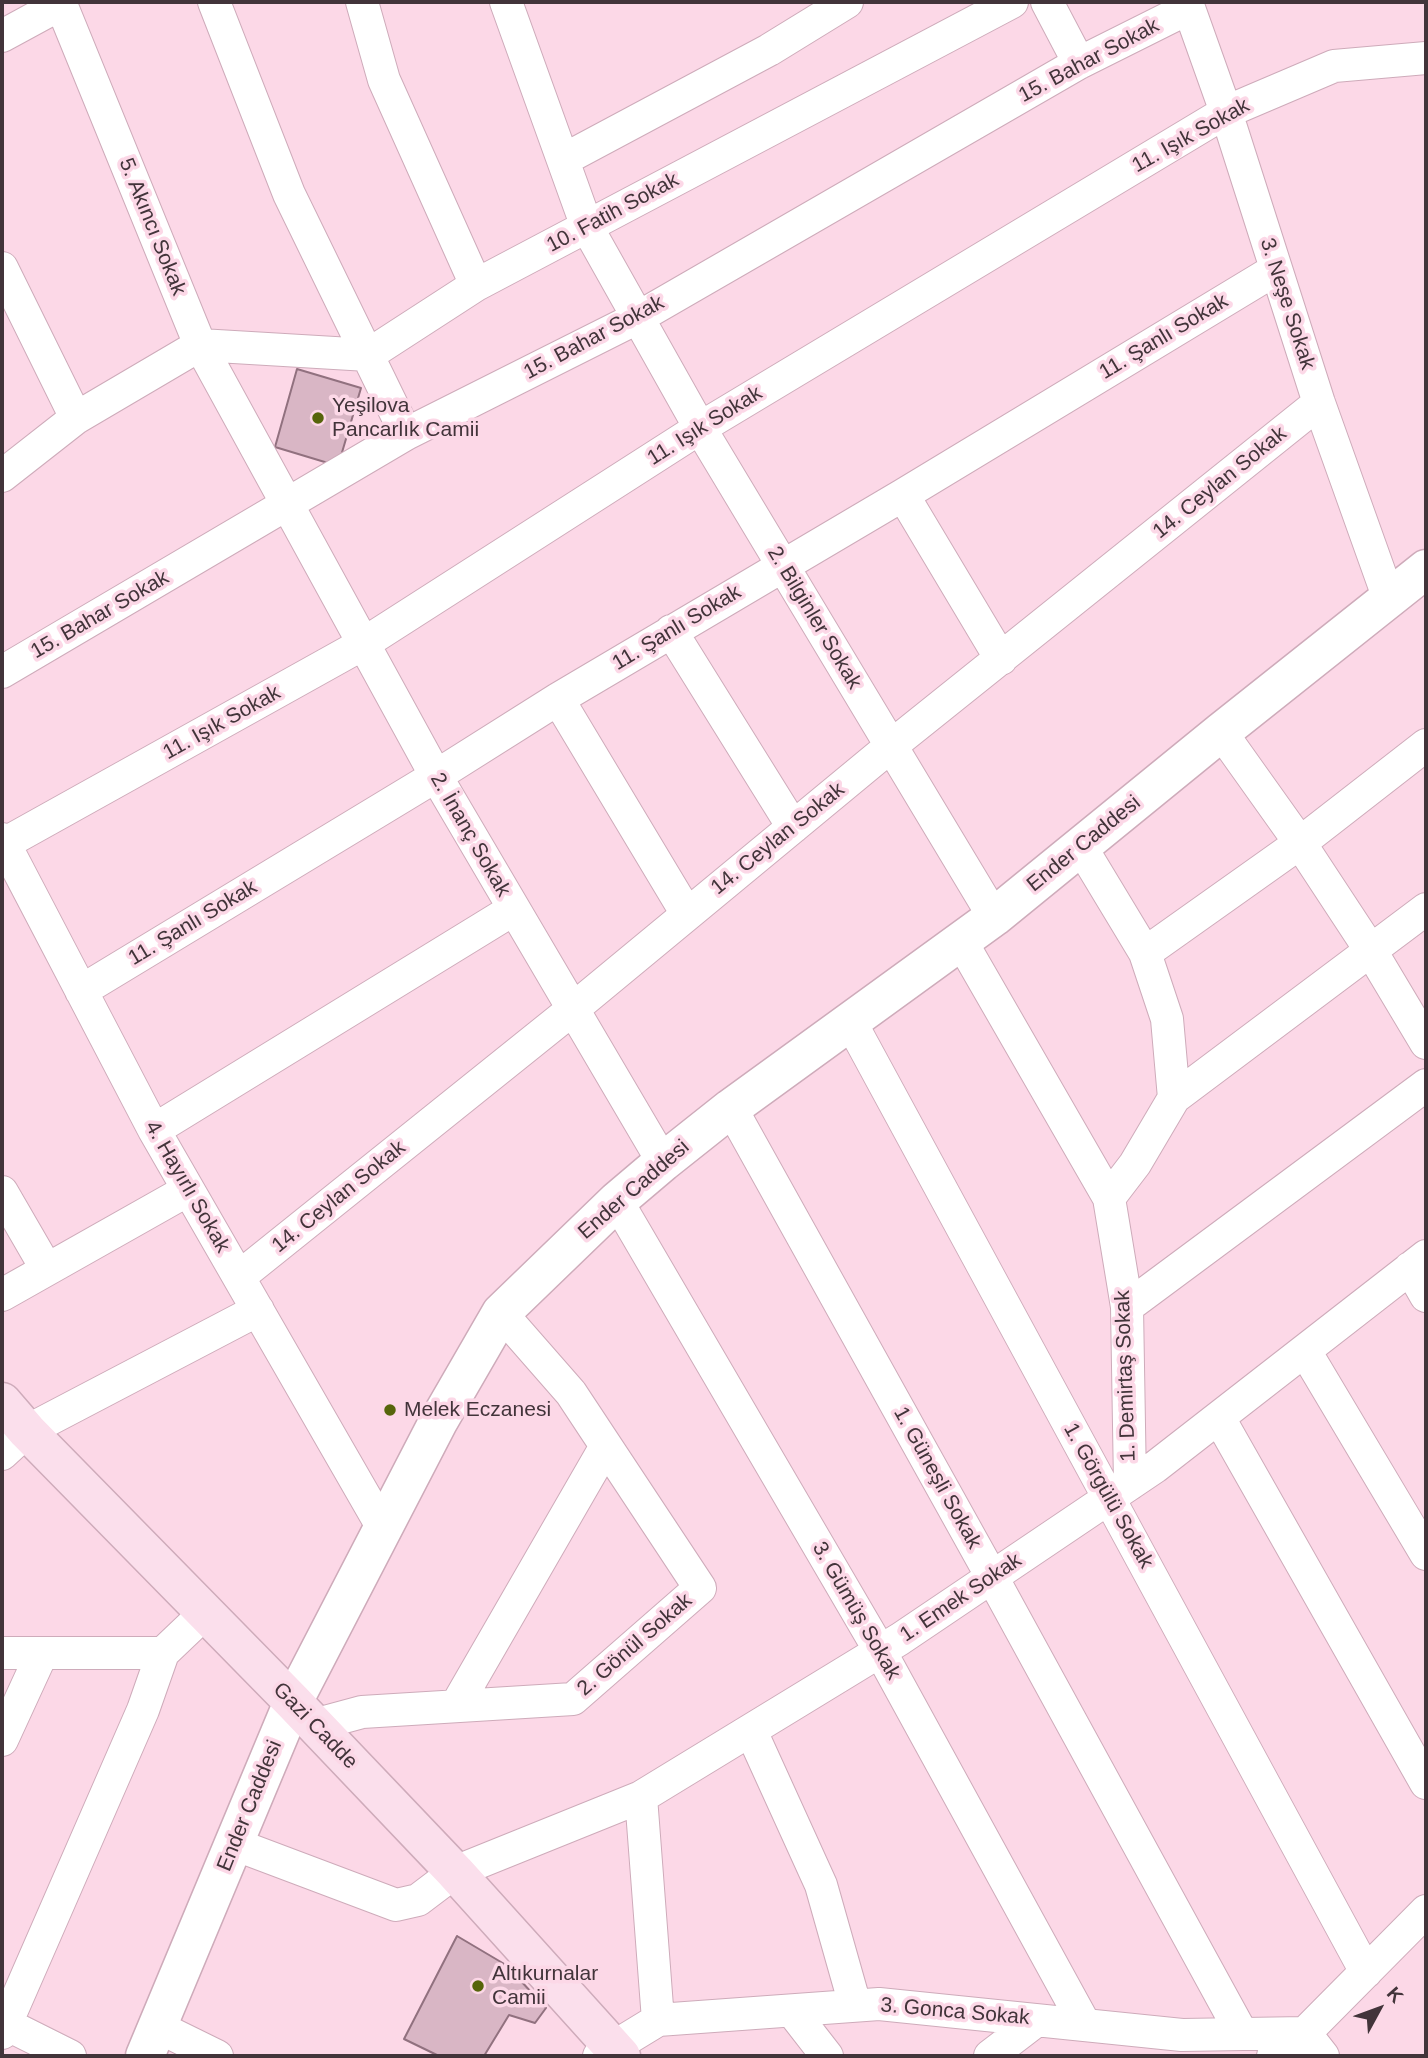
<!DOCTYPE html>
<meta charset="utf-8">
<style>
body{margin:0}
#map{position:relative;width:1428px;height:2058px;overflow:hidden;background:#fcd8e7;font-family:Helvetica,sans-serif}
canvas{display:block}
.frame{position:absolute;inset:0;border:4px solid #42343a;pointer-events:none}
.north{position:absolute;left:1344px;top:1974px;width:70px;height:70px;-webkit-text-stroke:5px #fcd8e7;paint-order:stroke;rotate:49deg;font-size:19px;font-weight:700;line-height:28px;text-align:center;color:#42343a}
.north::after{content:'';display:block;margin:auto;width:24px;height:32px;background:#42343a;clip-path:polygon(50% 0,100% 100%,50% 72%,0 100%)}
</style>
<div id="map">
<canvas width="1428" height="2058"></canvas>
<div class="frame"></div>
<div class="north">K</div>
</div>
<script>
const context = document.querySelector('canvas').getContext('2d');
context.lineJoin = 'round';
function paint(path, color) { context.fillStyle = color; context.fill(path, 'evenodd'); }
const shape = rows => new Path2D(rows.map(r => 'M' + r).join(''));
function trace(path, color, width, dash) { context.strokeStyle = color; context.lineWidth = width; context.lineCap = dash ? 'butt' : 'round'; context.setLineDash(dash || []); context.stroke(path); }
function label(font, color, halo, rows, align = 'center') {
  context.font = font + ' Helvetica,sans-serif'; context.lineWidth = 7; context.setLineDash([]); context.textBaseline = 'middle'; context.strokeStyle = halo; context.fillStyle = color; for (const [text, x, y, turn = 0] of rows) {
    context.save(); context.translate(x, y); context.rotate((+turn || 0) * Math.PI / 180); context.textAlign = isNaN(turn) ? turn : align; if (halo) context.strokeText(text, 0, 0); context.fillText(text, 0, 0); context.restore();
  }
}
const building = shape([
 [297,369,361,388,338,466,275,447,297,369],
 [457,1936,506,1965,546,2008,535,2023,509,2015,484,2056,439,2056,404,2039,457,1936]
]);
paint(building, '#d9b6c5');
trace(building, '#91717f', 2);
const minor = shape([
 [214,2,289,194,406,434],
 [362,2,384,80,476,285],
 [506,2,587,227,700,428,994,917],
 [1047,2,1079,63],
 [2,36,61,4,200,345,436,776,663,1162],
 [563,160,769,50,847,2],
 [2,268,76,418],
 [2,476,76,418,200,345,368,355,476,285,1012,2],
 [903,495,1001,659],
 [671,631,793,827],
 [2,672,406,434,639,317,1079,63,1189,8,1226,112,1319,403,1389,599],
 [558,699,687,914],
 [1221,732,1300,843,1371,951,1426,1043],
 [2,839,154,1130,383,1528],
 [2,845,363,644,700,428,1226,112,1334,66,1426,58],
 [1081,847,1145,953,1167,1019,1174,1098,1135,1164,1109,1198,1127,1307,1130,1484],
 [961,941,1109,1198],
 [1145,953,1300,843,1426,745],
 [81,991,436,776,558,699,903,495,1275,270],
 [850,1021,1366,1972],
 [1174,1098,1426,909],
 [731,1108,992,1577,1242,2034],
 [154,1130,514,909],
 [2,1192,46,1268],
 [617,1201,880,1651,1085,2025],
 [1410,1268,1426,1296],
 [239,1277,573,1009,891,746,1319,403],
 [2,1295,188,1190],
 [1127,1307,1426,1085],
 [1305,1351,1426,1554],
 [1219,1418,1426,1783],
 [2,1454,27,1431,258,1310],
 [2,1653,163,1653,205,1613],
 [456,1706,606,1446],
 [314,1725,362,1712,573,1699,700,1588,571,1393,501,1313],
 [751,1731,821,1885,855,2005],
 [2,1740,42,1653],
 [641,1797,658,2020],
 [234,1844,396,1905,418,1900,455,1872,641,1797,900,1639,1155,1467,1426,1256],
 [792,2011,827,2056],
 [2,2022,70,2056],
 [158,2027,217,2056],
 [2,2033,143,1710,163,1653],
 [599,2056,658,2020,879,2004,1182,2035,1305,2033,1323,2056],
 [990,2056,1037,2020],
 [1273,2056,1305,2033,1426,1911]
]);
const tertiary = shape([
 [145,2056,293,1702,438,1422,501,1313,617,1201,663,1162,731,1108,994,917,1221,732,1426,569]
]);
const secondary = shape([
 [2,1402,27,1431,293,1702,455,1872,621,2056]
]);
trace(minor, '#ceabba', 34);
trace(tertiary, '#ceabba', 41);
trace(secondary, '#ceabba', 41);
trace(minor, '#fff', 32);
trace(tertiary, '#fff', 38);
trace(secondary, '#fbdfec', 38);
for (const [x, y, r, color] of [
 [318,418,7,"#56650b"],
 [390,1410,7,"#56650b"],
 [478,1986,7,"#56650b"]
]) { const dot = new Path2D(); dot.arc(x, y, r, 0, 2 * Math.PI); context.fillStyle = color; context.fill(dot); trace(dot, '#fcd8e7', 2.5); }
label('21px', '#42343a', '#fcd8e7', [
 ["15. Bahar Sokak",1089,61,-28],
 ["11. Işık Sokak",1191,136,-29],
 ["10. Fatih Sokak",613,213,-28],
 ["5. Akıncı Sokak",152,227,68],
 ["3. Neşe Sokak",1287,304,72],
 ["11. Şanlı Sokak",1164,337,-31],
 ["15. Bahar Sokak",594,338,-28],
 ["11. Işık Sokak",705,426,-32],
 ["14. Ceylan Sokak",1220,483,-39],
 ["15. Bahar Sokak",100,615,-30],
 ["2. Bilginler Sokak",814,618,59],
 ["11. Şanlı Sokak",677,628,-31],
 ["11. Işık Sokak",222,723,-29],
 ["2. İnanç Sokak",470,835,60],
 ["14. Ceylan Sokak",778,839,-39],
 ["Ender Caddesi",1084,844,-39],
 ["11. Şanlı Sokak",193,923,-31],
 ["4. Hayırlı Sokak",187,1187,60],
 ["Ender Caddesi",634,1190,-41],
 ["14. Ceylan Sokak",339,1197,-39],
 ["1. Demirtaş Sokak",1126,1376,-92],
 ["1. Güneşli Sokak",937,1478,61],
 ["1. Görgülü Sokak",1108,1496,61],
 ["1. Emek Sokak",961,1598,-34],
 ["3. Gümüş Sokak",856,1611,60],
 ["2. Gönül Sokak",635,1645,-41],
 ["Gazi Cadde",315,1726,46],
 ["Ender Caddesi",250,1806,-68],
 ["3. Gonca Sokak",955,2012,5]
]);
label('21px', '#42343a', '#fcd8e7', [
 ["Yeşilova",332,406],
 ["Pancarlık Camii",332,430],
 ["Melek Eczanesi",404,1410],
 ["Altıkurnalar",492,1974],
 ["Camii",492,1998]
], 'left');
</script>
